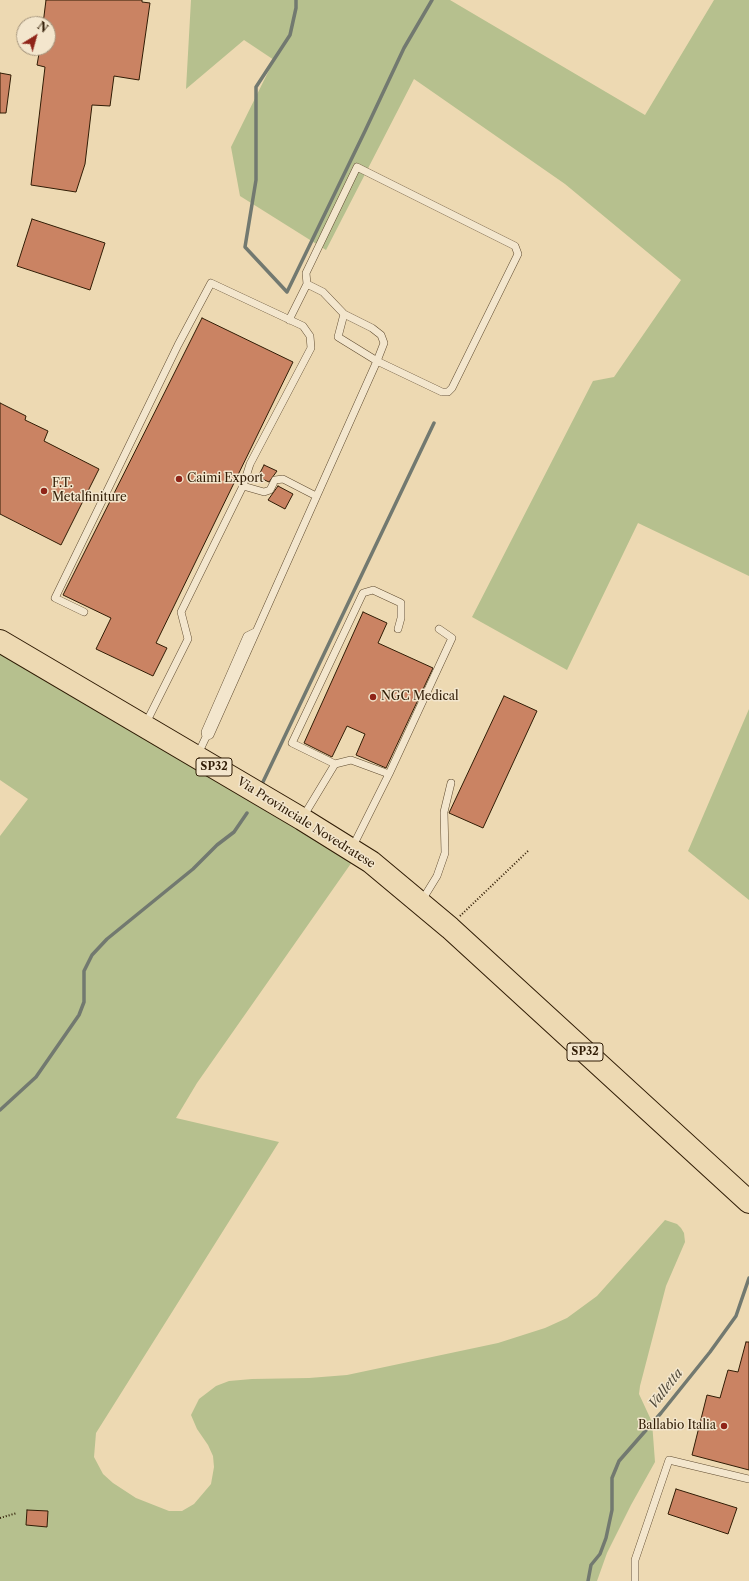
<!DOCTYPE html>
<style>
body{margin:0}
#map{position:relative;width:749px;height:1581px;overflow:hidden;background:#edd9b2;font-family:"Libre Caslon Text",serif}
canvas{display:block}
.north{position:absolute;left:16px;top:16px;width:40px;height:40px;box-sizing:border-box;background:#f3e6cd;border:1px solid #a5957d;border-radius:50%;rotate:37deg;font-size:11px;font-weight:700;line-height:16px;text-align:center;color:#301c05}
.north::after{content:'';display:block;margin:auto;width:14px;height:18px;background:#8f2418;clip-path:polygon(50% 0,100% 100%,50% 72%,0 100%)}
</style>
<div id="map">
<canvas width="749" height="1581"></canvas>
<div class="north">N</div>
</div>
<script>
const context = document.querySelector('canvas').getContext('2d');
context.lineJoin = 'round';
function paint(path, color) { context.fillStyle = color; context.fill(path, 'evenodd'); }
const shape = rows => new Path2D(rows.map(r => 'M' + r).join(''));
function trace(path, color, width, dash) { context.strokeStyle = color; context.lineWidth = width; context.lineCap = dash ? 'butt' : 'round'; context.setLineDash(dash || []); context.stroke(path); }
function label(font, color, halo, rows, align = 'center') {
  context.font = font + ' "Libre Caslon Text",serif'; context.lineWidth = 3; context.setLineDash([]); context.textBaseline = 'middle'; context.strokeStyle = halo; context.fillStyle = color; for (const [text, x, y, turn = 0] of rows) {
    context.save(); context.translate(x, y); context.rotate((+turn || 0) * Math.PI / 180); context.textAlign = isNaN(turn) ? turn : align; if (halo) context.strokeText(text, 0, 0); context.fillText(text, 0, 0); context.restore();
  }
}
paint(shape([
 [191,0,450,0,645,115,714,0,749,0,749,576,638,523,567,670,472,617,593,381,614,377,681,280,565,184,414,79,326,250,240,196,231,147,274,60,244,40,186,89],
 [0,650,97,711,352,862,197,1083,176,1118,279,1142,96,1433,94,1457,103,1474,113,1483,136,1498,169,1511,182,1511,194,1504,211,1484,214,1467,213,1456,208,1445,197,1429,191,1415,199,1399,216,1386,229,1381,252,1379,309,1378,347,1375,498,1343,545,1328,567,1318,597,1296,665,1220,677,1224,681,1228,684,1233,685,1242,666,1286,640,1386,639,1394,652,1422,655,1462,631,1505,607,1553,597,1581,0,1581,0,836,28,799,0,780],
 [749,709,749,900,688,851]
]), '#b6c08e');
trace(shape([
 [296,0,296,8,290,35,256,87,256,180,245,247,287,292,365,131,404,48,432,0],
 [262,784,434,423],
 [0,1110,36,1077,79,1015,84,1002,84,971,92,955,107,939,193,869,217,845,234,832,247,813],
 [588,1581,591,1565,600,1554,606,1538,612,1510,612,1478,619,1461,661,1413,710,1352,736,1316,749,1278]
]), '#727970', 3.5);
const building = shape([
 [46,0,142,0,142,2,150,3,139,80,114,76,110,106,92,105,85,164,76,192,31,185,45,67,37,65,40,48,48,48,48,24,43,24,46,0],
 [0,73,11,75,6,113,0,113,0,73],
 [32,219,105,243,90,290,17,266,32,219],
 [202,318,293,362,156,643,167,648,153,676,96,649,111,618,63,595,202,318],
 [0,403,26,416,25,420,48,431,44,441,99,469,61,545,0,514,0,403],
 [264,465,277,471,269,482,258,477,264,465],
 [278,486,293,494,285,509,268,500,278,486],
 [363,612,387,623,378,643,433,668,386,768,356,755,365,734,347,726,332,757,304,743,363,612],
 [504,696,537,711,483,828,449,813,504,696],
 [746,1342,749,1342,749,1470,692,1455,707,1395,720,1398,728,1370,738,1372,746,1342],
 [676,1489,737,1508,728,1534,668,1514,676,1489],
 [27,1510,48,1511,47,1527,26,1525,27,1510]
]);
paint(building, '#ca8363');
trace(building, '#301c05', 1);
const service = shape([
 [307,284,306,273,357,167,515,246,518,254,452,388,448,392,442,392,377,361,338,337,344,314],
 [243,486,264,492,270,490,275,480,283,479,316,496],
 [84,612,55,598,178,345,211,283,303,326,310,336,311,348,250,464,243,486,181,612,188,639,145,725],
 [206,737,205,732,247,636,255,632],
 [197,756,206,737,210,735,377,361,384,343,381,335,372,328,344,314,323,292,307,284,289,320],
 [335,764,351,760,389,774,352,848],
 [389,774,452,638,439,629],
 [303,817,335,764,292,743,363,593,373,590,401,603,401,618,398,629],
 [421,902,437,876,445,853,444,812,451,783],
 [635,1581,635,1560,669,1460,749,1479]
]);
const primary = shape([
 [0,641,302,819,371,862,450,928,749,1202]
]);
trace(service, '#5f4b30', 8);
trace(primary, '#301c05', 24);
trace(shape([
 [460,916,528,851],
 [0,1518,17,1513]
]), '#301c05', 2, [1, 2]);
trace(service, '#f3e6cd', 7);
trace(primary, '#edd9b2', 22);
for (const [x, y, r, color] of [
 [179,479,4,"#8f2418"],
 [44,491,4,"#8f2418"],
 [373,697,4,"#8f2418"],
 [724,1426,4,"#8f2418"]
]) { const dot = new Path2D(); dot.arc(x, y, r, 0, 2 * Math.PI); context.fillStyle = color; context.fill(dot); trace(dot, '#f3e6cd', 1.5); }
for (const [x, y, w] of [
 [214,767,36],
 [585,1052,36]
]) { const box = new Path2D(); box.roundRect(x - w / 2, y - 9, w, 18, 3); context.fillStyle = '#f3e6cd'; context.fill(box); trace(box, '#301c05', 1); }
label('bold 11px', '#301c05', null, [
 ["SP32",214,767],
 ["SP32",585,1052]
]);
label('12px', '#301c05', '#f3e6cd', [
 ["Caimi Export",187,479],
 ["F.T.",52,484],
 ["Metalfiniture",52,498],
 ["NGC Medical",381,697],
 ["Ballabio Italia",716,1426,"right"]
], 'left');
label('12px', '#301c05', '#f3e6cd', [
 ["Via Provinciale Novedratese",306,823,32]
]);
label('italic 13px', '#514a3a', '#f3e6cd', [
 ["Valletta",666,1389,-52]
]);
</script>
